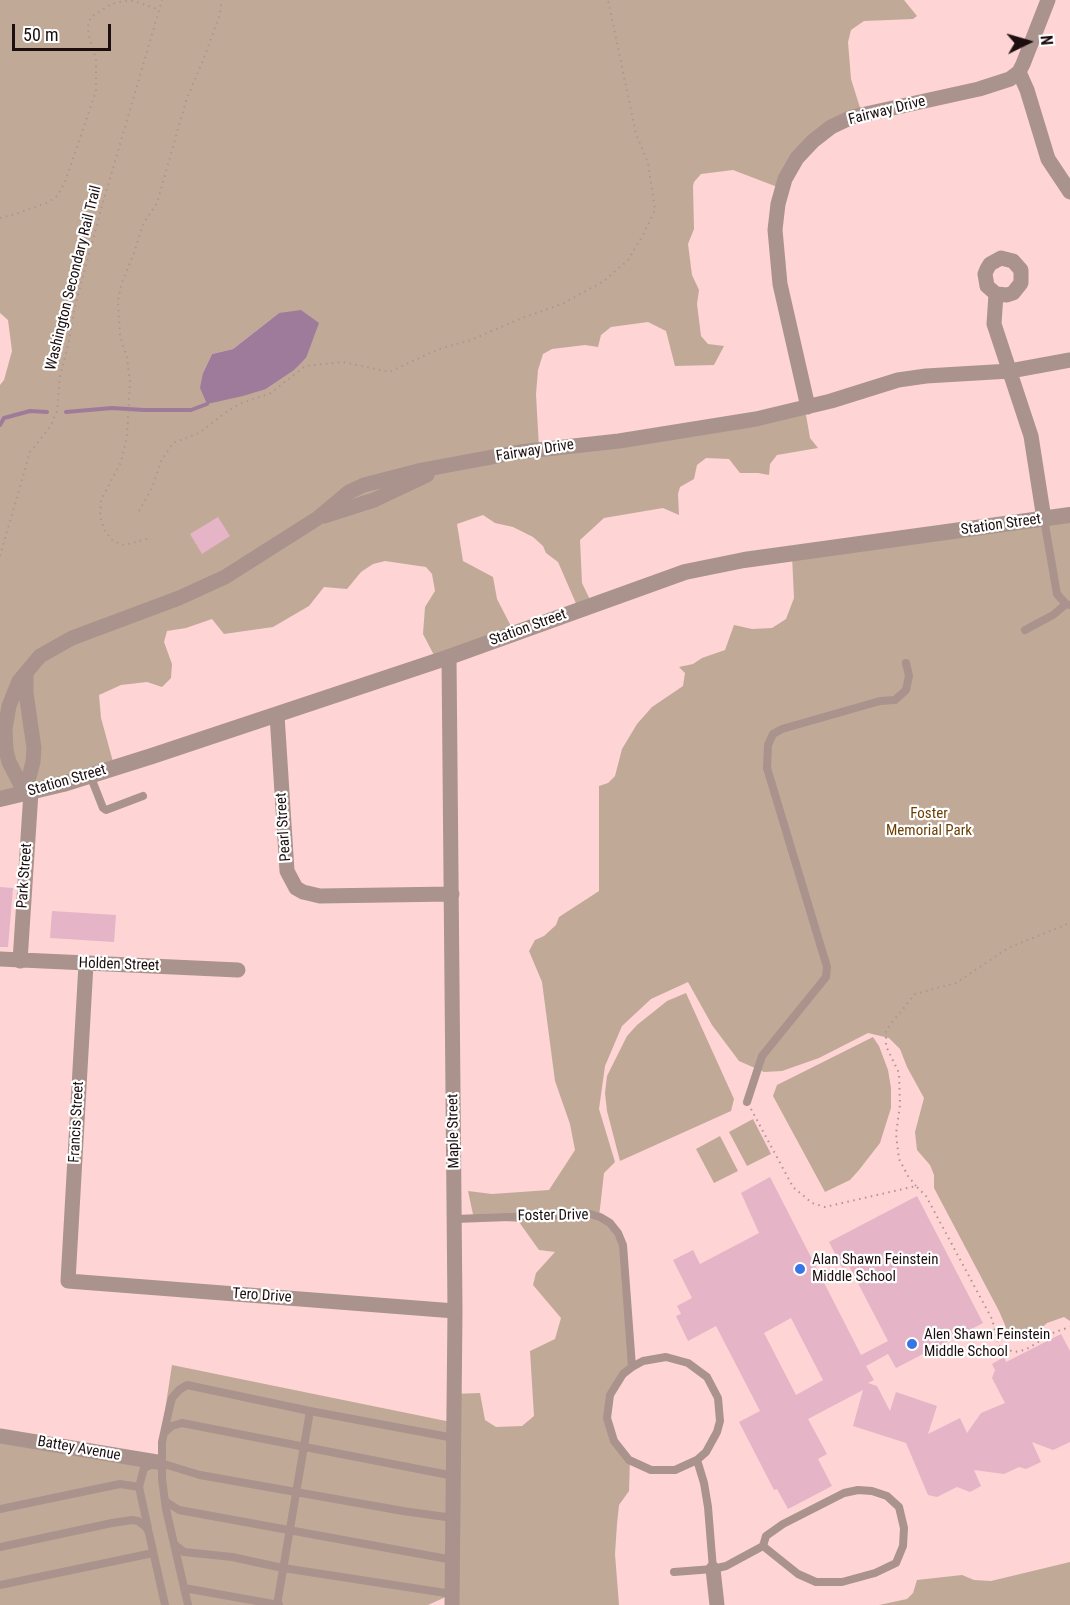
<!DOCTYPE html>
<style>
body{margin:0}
#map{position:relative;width:1070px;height:1605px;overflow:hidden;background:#fed4d5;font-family:"Roboto Condensed",sans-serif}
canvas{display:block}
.north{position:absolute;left:998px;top:12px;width:60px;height:60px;-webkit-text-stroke:4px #fff;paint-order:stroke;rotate:85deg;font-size:16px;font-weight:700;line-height:24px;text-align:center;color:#1c0e0f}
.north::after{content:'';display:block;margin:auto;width:21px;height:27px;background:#1c0e0f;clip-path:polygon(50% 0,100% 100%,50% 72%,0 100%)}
.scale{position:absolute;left:12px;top:24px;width:99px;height:27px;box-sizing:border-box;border:3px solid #1c0e0f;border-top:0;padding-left:8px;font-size:18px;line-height:21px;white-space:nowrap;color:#1c0e0f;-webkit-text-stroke:4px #fff;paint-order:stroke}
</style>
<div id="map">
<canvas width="1070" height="1605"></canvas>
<div class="north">N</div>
<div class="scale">50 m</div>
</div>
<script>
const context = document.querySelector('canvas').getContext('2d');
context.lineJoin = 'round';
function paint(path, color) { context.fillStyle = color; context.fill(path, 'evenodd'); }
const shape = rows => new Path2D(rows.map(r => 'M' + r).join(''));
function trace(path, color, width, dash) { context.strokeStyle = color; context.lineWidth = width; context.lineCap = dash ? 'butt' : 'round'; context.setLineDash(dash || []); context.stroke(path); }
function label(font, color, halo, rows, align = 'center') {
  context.font = font + ' "Roboto Condensed",sans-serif'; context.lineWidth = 4.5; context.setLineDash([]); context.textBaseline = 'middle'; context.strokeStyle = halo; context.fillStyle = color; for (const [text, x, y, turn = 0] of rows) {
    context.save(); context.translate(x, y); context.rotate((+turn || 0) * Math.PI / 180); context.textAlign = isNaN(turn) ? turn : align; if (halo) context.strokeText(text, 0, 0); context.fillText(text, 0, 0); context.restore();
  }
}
paint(shape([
 [0,0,904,0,917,16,913,19,864,21,851,30,848,42,851,79,862,114,831,128,780,188,733,170,701,174,694,182,693,186,694,229,688,244,692,275,699,290,697,304,701,336,708,344,724,346,714,365,675,366,666,331,648,322,611,327,601,335,598,347,585,345,552,349,543,354,538,370,536,394,539,448,805,409,810,438,818,448,777,455,770,464,769,475,758,473,740,473,729,459,706,458,697,465,694,479,680,487,678,494,679,515,663,508,604,518,580,540,582,583,593,606,578,608,558,562,546,553,543,546,533,537,513,527,495,523,483,515,457,524,463,561,493,577,497,599,514,632,436,659,423,634,425,607,435,591,432,574,426,567,385,561,373,564,361,572,347,589,324,587,309,606,273,627,224,634,212,619,186,628,167,631,164,642,172,664,171,678,162,687,147,682,121,685,99,695,101,718,115,769,0,798,0,385,4,380,12,351,8,320,0,313],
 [279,313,306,358,293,370,266,389,203,373,212,354,233,349],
 [1070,514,1070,1321,1064,1317,1047,1323,1029,1339,1015,1341,1007,1337,1005,1325,999,1311,934,1188,934,1175,930,1165,917,1150,915,1132,924,1098,907,1067,900,1049,889,1038,868,1033,819,1058,782,1071,764,1072,739,1061,712,1025,688,982,651,999,622,1026,605,1066,599,1109,615,1162,604,1173,599,1217,608,1224,621,1246,632,1367,610,1395,610,1434,630,1459,629,1491,619,1505,617,1524,615,1554,619,1605,450,1605,450,1595,428,1605,0,1605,0,1433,157,1462,172,1365,451,1422,452,1394,480,1393,485,1420,496,1427,522,1426,534,1416,530,1351,555,1339,561,1318,533,1285,536,1273,555,1252,539,1250,519,1222,474,1219,468,1191,492,1194,549,1190,575,1150,570,1124,555,1081,542,982,529,951,535,940,544,936,556,925,559,917,599,891,599,786,608,783,615,776,622,749,637,724,652,707,683,686,685,673,679,667,693,664,702,658,725,650,734,625,752,629,772,628,786,619,794,598,792,555],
 [686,993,734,1099,731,1111,620,1161,607,1111,605,1093,607,1076,627,1036,637,1025,667,1001],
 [873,1037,879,1046,888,1070,891,1088,891,1108,885,1127,880,1143,859,1170,850,1180,825,1192,773,1096,777,1085],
 [753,1119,771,1154,747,1166,729,1132],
 [720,1136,738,1171,714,1183,696,1149],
 [1070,1562,1070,1605,879,1605,907,1599,913,1593,917,1580,962,1575,974,1580,991,1581]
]), '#c0aa97');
paint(shape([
 [301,310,319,323,306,358,294,370,266,389,243,396,207,404,200,388,203,373,212,354,233,349,279,313]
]), '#9e7b9a');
trace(shape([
 [66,412,112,408,144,410,191,410,207,404],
 [0,425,4,418,30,411,47,412]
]), '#9e7b9a', 4);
paint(shape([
 [218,517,230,536,202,554,190,534],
 [0,887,13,888,8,947,0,947],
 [52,911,116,915,114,942,50,938],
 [770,1177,861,1355,888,1341,849,1266,843,1269,829,1242,917,1196,983,1323,896,1368,888,1354,866,1366,874,1380,868,1383,877,1386,890,1411,896,1392,937,1406,928,1434,960,1418,967,1433,981,1413,1005,1403,992,1378,995,1370,992,1364,1004,1357,1006,1362,1061,1334,1070,1351,1070,1442,1053,1450,1032,1442,1041,1462,1026,1469,1019,1467,1004,1474,974,1470,981,1486,970,1492,957,1487,937,1497,928,1495,906,1443,853,1426,863,1390,808,1419,827,1454,818,1459,832,1486,788,1509,777,1489,774,1490,739,1422,760,1411,716,1326,688,1341,676,1316,681,1314,677,1306,692,1298,673,1260,693,1250,700,1264,759,1233,741,1193],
 [791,1318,823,1380,796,1395,764,1333]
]), '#e5b4c7');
trace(shape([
 [0,218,16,214,49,202,58,195,65,182,96,91,96,59,89,36,88,26,91,17,111,4,124,1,134,1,160,10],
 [139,511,152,488,161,461,173,443,199,433,225,413,239,404,271,393,305,366,343,362,389,372,439,349,471,340,522,318,562,304,604,281,628,260,643,235,655,210,648,163,636,134,608,0],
 [147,539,124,545,113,541,105,531,100,517,101,500,121,462,127,436,130,382,127,358,120,336,118,301,121,285,134,253,143,224,157,203,186,101,205,55,220,14,222,0],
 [0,556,30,452,50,427,57,411,60,376,69,341,75,306,102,206,162,0],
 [751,1109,793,1187,812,1203,825,1207,916,1186,926,1196,992,1319,999,1346,1014,1352,1025,1350,1055,1332,1070,1327],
 [916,1186,908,1176,899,1159,896,1134,900,1105,899,1073,886,1046,886,1030,915,994,956,983,1008,948,1070,923]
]), '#b39293', 2, [1.5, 4.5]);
trace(shape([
 [1044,519,1057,594,1066,604,1070,605],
 [1025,630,1053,615,1066,604],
 [90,775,103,808,106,810,143,796],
 [747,1102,762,1056,826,977,827,967,767,768,768,745,773,734,782,729,880,701,895,700,906,690,909,676,906,663],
 [455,1219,590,1214,600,1217,610,1223,618,1233,623,1245,632,1367],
 [310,1411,454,1438],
 [165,1432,172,1426,182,1423,454,1476],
 [697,1460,675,1470,651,1470,629,1460,614,1441,607,1418,610,1395,623,1374,632,1367,643,1361,666,1357,688,1363,707,1377,718,1398,720,1421,717,1432,706,1452,697,1460,704,1483,708,1507,713,1569],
 [139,1487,144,1468,157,1462,200,1475,403,1511,453,1518],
 [165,1501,179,1510,453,1560],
 [0,1509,120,1484,139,1487,148,1528],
 [175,1545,184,1552,232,1557,283,1568,452,1594],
 [0,1547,112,1523,132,1520,138,1521,146,1527,149,1533,165,1605],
 [674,1572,713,1569,726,1566,763,1546,766,1536,783,1524,844,1493,858,1490,872,1491,887,1496,899,1507,904,1528,903,1546,896,1563,875,1573,842,1582,816,1582,798,1574,763,1546],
 [0,1585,153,1553],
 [184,1588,279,1605],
 [188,1605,166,1509,162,1479,162,1442,169,1410,172,1398,179,1390,187,1385,310,1411,277,1605]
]), '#a9938c', 8);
trace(shape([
 [1019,72,1027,90,1048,159,1070,192],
 [996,294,987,286,985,274,987,269,990,264,1001,258,1013,261,1021,270,1021,283,1013,293,1007,295,996,294,994,324,1031,436,1044,519],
 [808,407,780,284,775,230,778,204,785,179,797,158,813,141,831,127,852,117,979,89,1010,79,1019,72,1023,64,1048,0],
 [324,516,374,500,427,475],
 [449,657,455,1311,452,1605],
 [277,715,287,871,296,888,303,892,320,896,452,894],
 [25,793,9,762,6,750,5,729,9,706,19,681,40,656,72,638,179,598,225,577,318,518,349,492,364,485,422,470,519,452,619,441,756,419,831,401,898,380,926,376,1010,371,1070,360],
 [25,793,33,762,34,748,26,693,26,674],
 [0,959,238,970],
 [20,961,31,792],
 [86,964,68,1281,455,1311],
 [0,1436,157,1462],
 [713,1569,717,1605]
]), '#a9938c', 15);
trace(shape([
 [0,799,63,784,152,756,449,657,685,572,744,560,1070,515]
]), '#a9938c', 16);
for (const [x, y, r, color] of [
 [800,1269,6,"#3776e4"],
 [912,1344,6,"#3776e4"]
]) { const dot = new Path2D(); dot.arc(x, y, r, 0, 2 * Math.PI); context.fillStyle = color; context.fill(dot); trace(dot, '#fff', 2); }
label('15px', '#1c0e0f', '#fff', [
 ["Fairway Drive",887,111,-14],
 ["Washington Secondary Rail Trail",74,278,-76],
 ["Fairway Drive",535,451,-9],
 ["Station Street",1001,525,-8],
 ["Station Street",528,628,-20],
 ["Station Street",67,781,-16],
 ["Pearl Street",284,827,-94],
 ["Park Street",25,876,-86],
 ["Holden Street",119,965,2],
 ["Francis Street",77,1122,-87],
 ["Maple Street",454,1131,-91],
 ["Foster Drive",553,1216,-1],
 ["Tero Drive",262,1296,4],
 ["Battey Avenue",79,1449,10]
]);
label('15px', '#6d3e04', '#fff', [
 ["Foster",929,814],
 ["Memorial Park",929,831]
]);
label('15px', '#1c0e0f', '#fff', [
 ["Alan Shawn Feinstein",812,1260],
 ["Middle School",812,1277],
 ["Alen Shawn Feinstein",924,1335],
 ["Middle School",924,1352]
], 'left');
</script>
